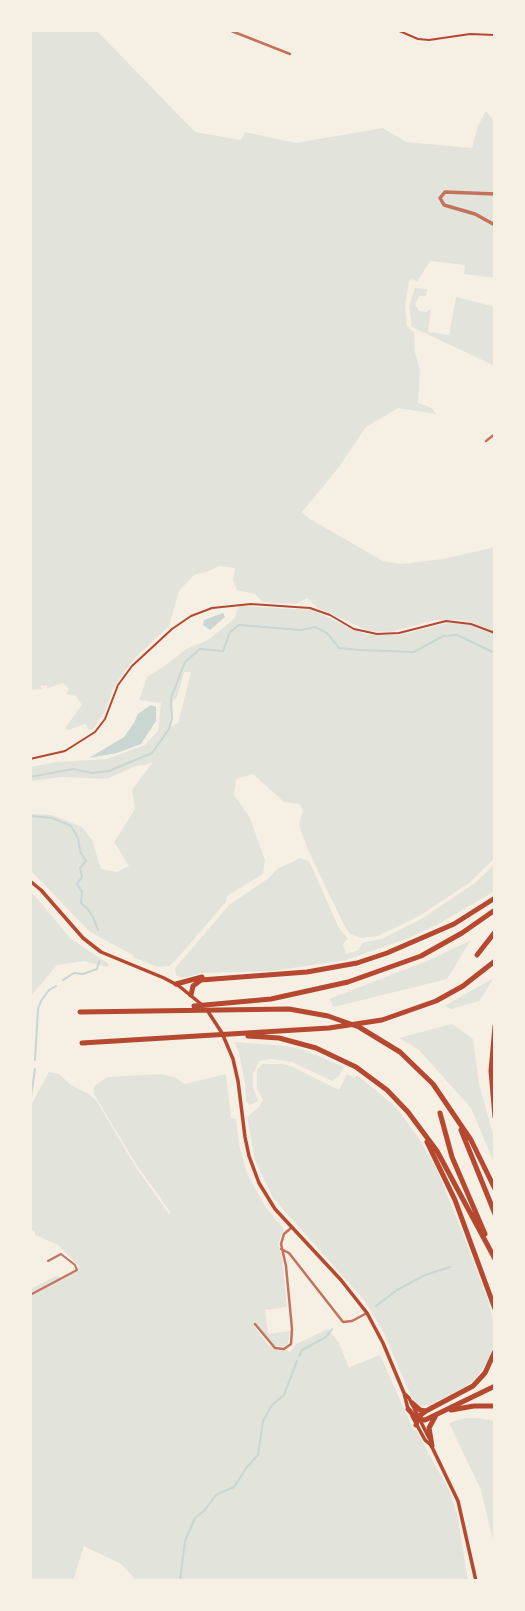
<!DOCTYPE html>
<style>
body{margin:0}
#map{position:relative;width:525px;height:1611px;overflow:hidden;background:#f6efe4;font-family:"Space Grotesk",sans-serif}
canvas{display:block}
.frame{position:absolute;inset:0;border:32px solid #f6efe4;pointer-events:none}
</style>
<div id="map">
<canvas width="525" height="1611"></canvas>
<div class="frame"></div>
</div>
<script>
const context = document.querySelector('canvas').getContext('2d');
context.lineJoin = 'round';
function paint(path, color) { context.fillStyle = color; context.fill(path, 'evenodd'); }
const shape = rows => new Path2D(rows.map(r => 'M' + r).join(''));
function trace(path, color, width, dash) { context.strokeStyle = color; context.lineWidth = width; context.lineCap = dash ? 'butt' : 'round'; context.setLineDash(dash || []); context.stroke(path); }
paint(shape([
 [30,30,96,30,195,132,241,140,245,132,296,143,383,128,406,142,472,148,478,126,486,111,495,122,495,278,464,274,465,265,430,261,417,282,413,279,409,281,405,306,407,326,414,332,415,352,420,370,418,403,432,408,436,414,398,408,366,427,339,467,302,512,310,519,383,561,402,564,443,559,495,547,495,632,471,622,459,620,436,620,390,632,369,631,318,608,307,598,295,604,262,602,255,594,237,590,233,580,235,568,219,566,209,571,194,575,179,591,169,626,137,656,122,675,113,689,105,711,93,729,89,730,85,724,68,730,65,728,82,705,76,696,66,694,69,689,63,683,48,688,46,685,40,686,42,689,30,690],
 [415,288,427,289,426,296,419,296,415,304,419,311,426,312,431,309,428,332,449,335,456,297,495,307,495,366,412,327,409,306],
 [239,606,312,610,367,635,400,635,451,622,471,625,495,634,495,858,469,883,421,915,378,936,361,938,350,934,345,927,308,850,299,825,303,810,300,804,284,802,253,774,236,779,234,795,250,818,265,860,263,874,227,896,226,902,175,961,169,966,158,967,133,957,133,955,90,932,30,870,30,814,52,815,82,827,92,840,101,869,117,872,129,866,114,842,135,809,132,790,152,763,133,767,107,779,62,777,30,781,30,767,56,762,107,759,145,745,158,731,161,703,139,700,147,677,166,665,186,649,208,640,234,619],
 [184,672,191,672,178,723,171,727,172,703,177,697],
 [300,858,309,861,339,928,348,939,343,944,346,954,359,950,362,943,384,938,423,918,475,883,495,864,495,891,438,924,409,938,346,960,272,971,203,973,182,978,176,975,175,968,183,959,229,905,269,878,277,869],
 [30,890,71,939,109,964,107,967,84,961,57,965,32,995,30,1008],
 [471,940,447,979,334,1007,329,999,427,961],
 [494,978,479,1001,451,1009,444,1006],
 [452,1024,473,1039,479,1084,495,1141,495,1165,471,1108,418,1049,399,1038],
 [234,1042,285,1046,304,1050,344,1067,339,1076,332,1081,292,1062,271,1059,259,1061,253,1074,253,1087,258,1101,250,1105,246,1101,245,1083,239,1053],
 [262,1064,283,1064,293,1067,339,1090,347,1074,355,1078,357,1075,396,1107,419,1139,436,1168,457,1219,488,1300,494,1324,494,1343,488,1361,475,1379,465,1387,430,1405,421,1406,413,1401,383,1331,364,1300,273,1198,255,1160,247,1117,259,1107,263,1100,257,1089,257,1070],
 [49,1072,59,1074,71,1085,87,1093,96,1100,135,1166,169,1214,171,1213,136,1164,94,1094,94,1086,108,1077,161,1074,174,1077,185,1084,226,1074,231,1118,236,1119,239,1144,247,1173,266,1208,284,1229,278,1243,282,1259,287,1307,265,1310,268,1334,290,1331,288,1343,284,1346,275,1346,255,1324,255,1328,268,1345,278,1350,287,1350,290,1353,296,1344,328,1329,339,1343,350,1370,350,1367,380,1355,414,1431,416,1430,451,1494,458,1518,468,1581,137,1581,121,1564,84,1546,73,1581,30,1581,30,1289,56,1276,65,1278,79,1266,58,1245,35,1235,35,1232,30,1228,30,1107],
 [465,1418,478,1418,495,1421,495,1549,481,1490,449,1423]
]), '#e2e4dc');
paint(shape([
 [223,613,225,617,210,630,203,625,204,620],
 [151,705,156,707,156,721,141,744,117,753,89,758,124,737,134,723,138,714]
]), '#c9d6d2');
trace(shape([
 [30,777,73,769,92,773,109,771,152,753,169,729,172,719,171,698,185,662,200,649,223,651,230,632,239,625,301,630,315,627,327,633,339,648,360,650,414,652,443,636,457,635,495,653],
 [30,816,52,818,71,826,78,838,80,851,86,861,80,868,82,877,77,884,82,892,81,903,87,908,93,917,98,930],
 [63,980,74,973,83,974,97,969,99,961],
 [35,1060,38,1009,41,1001,49,990,56,986],
 [30,1103,35,1069],
 [376,1306,397,1290,425,1275,450,1267],
 [299,1356,302,1350,326,1337,332,1329],
 [180,1581,185,1541,195,1518,205,1510,216,1495,234,1487,247,1467,258,1455,263,1421,272,1405,284,1395,297,1361]
]), '#c9d6d2', 2);
trace(shape([
 [397,30,418,39,429,40,470,34,495,35],
 [30,759,65,751,95,732,105,719,118,685,132,666,172,629,191,616,212,608,251,604,310,608,330,615,354,629,377,634,399,633,446,621,471,624,495,633]
]), '#b5482f', 2);
trace(shape([
 [30,1295,77,1270,75,1265,61,1254,48,1261]
]), '#c5725c', 2);
trace(shape([
 [229,30,290,54],
 [486,441,495,434],
 [281,1249,289,1253,343,1322,352,1321,367,1313],
 [255,1324,275,1348,284,1349,291,1344,292,1329,286,1266,281,1244,284,1234,291,1228]
]), '#c5725c', 2.5);
trace(shape([
 [495,194,445,192,440,198,444,205,475,214,495,225]
]), '#c5725c', 3.5);
trace(shape([
 [30,881,41,890,83,938,101,952,164,978,179,986,201,1004],
 [207,1010,222,1033,233,1059,238,1081,245,1137,249,1156,259,1183,275,1209,341,1280,367,1313,383,1343,404,1393,409,1398,429,1438],
 [404,1393,408,1409],
 [412,1416,425,1440,432,1446],
 [431,1445,458,1501,476,1581]
]), '#b5482f', 3.5);
trace(shape([
 [477,955,495,932],
 [176,984,202,977],
 [191,995,193,986,201,980,307,972,357,963,387,953,454,924,495,898],
 [194,1006,271,999,348,982,421,956,462,933,495,910],
 [80,1012,289,1009,328,1016,359,1027,400,1052,433,1084,471,1140,495,1189],
 [495,1026,491,1071,495,1117],
 [248,1036,279,1038,316,1048,356,1067,387,1090,408,1112,437,1151,495,1259],
 [82,1043,329,1028,382,1020,436,1001,463,986,495,961],
 [440,1113,452,1157,485,1234],
 [461,1130,495,1214],
 [427,1142,455,1200,495,1309],
 [412,1403,420,1410,426,1411],
 [408,1409,417,1419,425,1420,495,1386],
 [451,1410,474,1406,495,1406],
 [416,1425,418,1417,426,1411,473,1386,485,1373,495,1351],
 [432,1446,429,1428,436,1415]
]), '#b5482f', 5);
</script>
